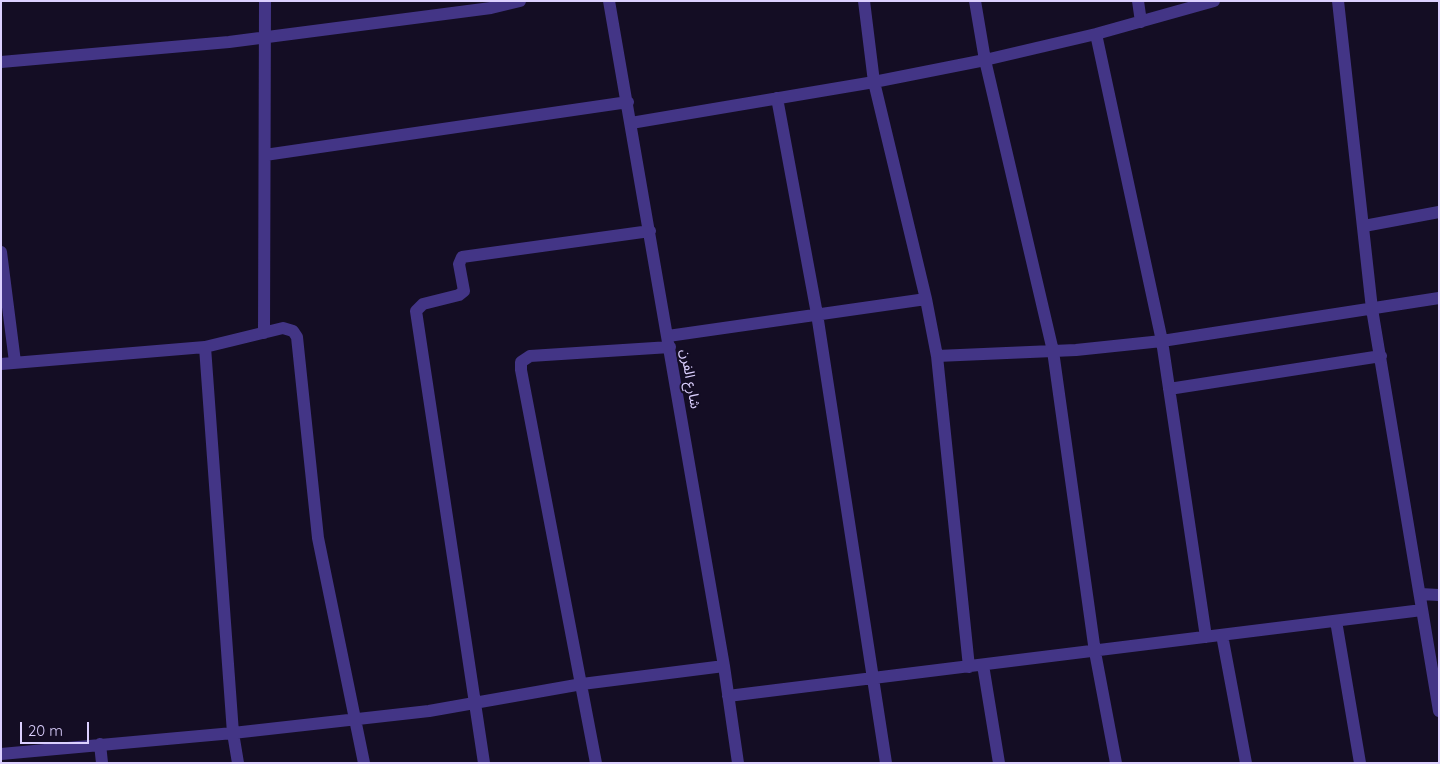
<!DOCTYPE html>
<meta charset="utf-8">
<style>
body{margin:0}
#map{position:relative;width:1440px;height:764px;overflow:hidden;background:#140d24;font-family:Quicksand,sans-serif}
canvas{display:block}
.frame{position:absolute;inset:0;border:2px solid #dcd0ff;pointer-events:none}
.scale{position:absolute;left:20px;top:722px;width:69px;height:22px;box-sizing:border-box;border:2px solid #dcd0ff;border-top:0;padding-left:6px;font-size:15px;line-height:18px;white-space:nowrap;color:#dcd0ff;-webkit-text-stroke:4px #140d24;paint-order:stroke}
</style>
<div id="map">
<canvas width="1440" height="764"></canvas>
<div class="frame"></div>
<div class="scale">20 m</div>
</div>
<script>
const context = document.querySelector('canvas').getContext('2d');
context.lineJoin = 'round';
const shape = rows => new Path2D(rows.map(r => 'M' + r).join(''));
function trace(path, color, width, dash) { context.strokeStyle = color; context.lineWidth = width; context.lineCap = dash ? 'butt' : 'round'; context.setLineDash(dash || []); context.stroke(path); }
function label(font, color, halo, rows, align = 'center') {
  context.font = font + ' Quicksand,"Noto Sans Arabic",sans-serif'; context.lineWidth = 4; context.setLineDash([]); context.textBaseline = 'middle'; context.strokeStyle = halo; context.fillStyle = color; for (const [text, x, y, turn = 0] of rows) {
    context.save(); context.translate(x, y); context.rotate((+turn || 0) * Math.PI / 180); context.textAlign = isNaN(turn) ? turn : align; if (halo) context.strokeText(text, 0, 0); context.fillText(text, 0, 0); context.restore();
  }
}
trace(shape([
 [609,1,724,666,738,763],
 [864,1,874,82,926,299,937,356,969,667],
 [975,1,985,60,1053,351,1095,652,1116,763],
 [1138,1,1141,22],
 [1338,1,1372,309,1439,711],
 [1096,34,1162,341,1206,637],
 [1,62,229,42,491,8,520,1],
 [777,98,817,314,886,763],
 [631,123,874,82,985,60,1096,34,1214,1],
 [265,155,628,102],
 [1364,226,1439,212],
 [1,252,15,362],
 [264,333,265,1],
 [668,336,926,299],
 [205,347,233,733,238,763],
 [937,356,1076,350,1162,341,1439,298],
 [1,364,205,347,283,328,293,331,297,337,318,538,364,763],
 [1169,389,1381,356],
 [1420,594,1439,595],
 [1336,621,1360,763],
 [1222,635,1246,763],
 [983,665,999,763],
 [728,696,1422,610],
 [100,744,102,763],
 [1,754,233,733,429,711,582,684,724,666],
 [484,763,416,311,423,304,459,295,464,291,459,264,462,257,650,231],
 [596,763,521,370,521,362,530,356,670,347]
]), '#433586', 12);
label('14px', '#dcd0ff', '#140d24', [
 ["شارع الفرن",690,379,80]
]);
</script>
